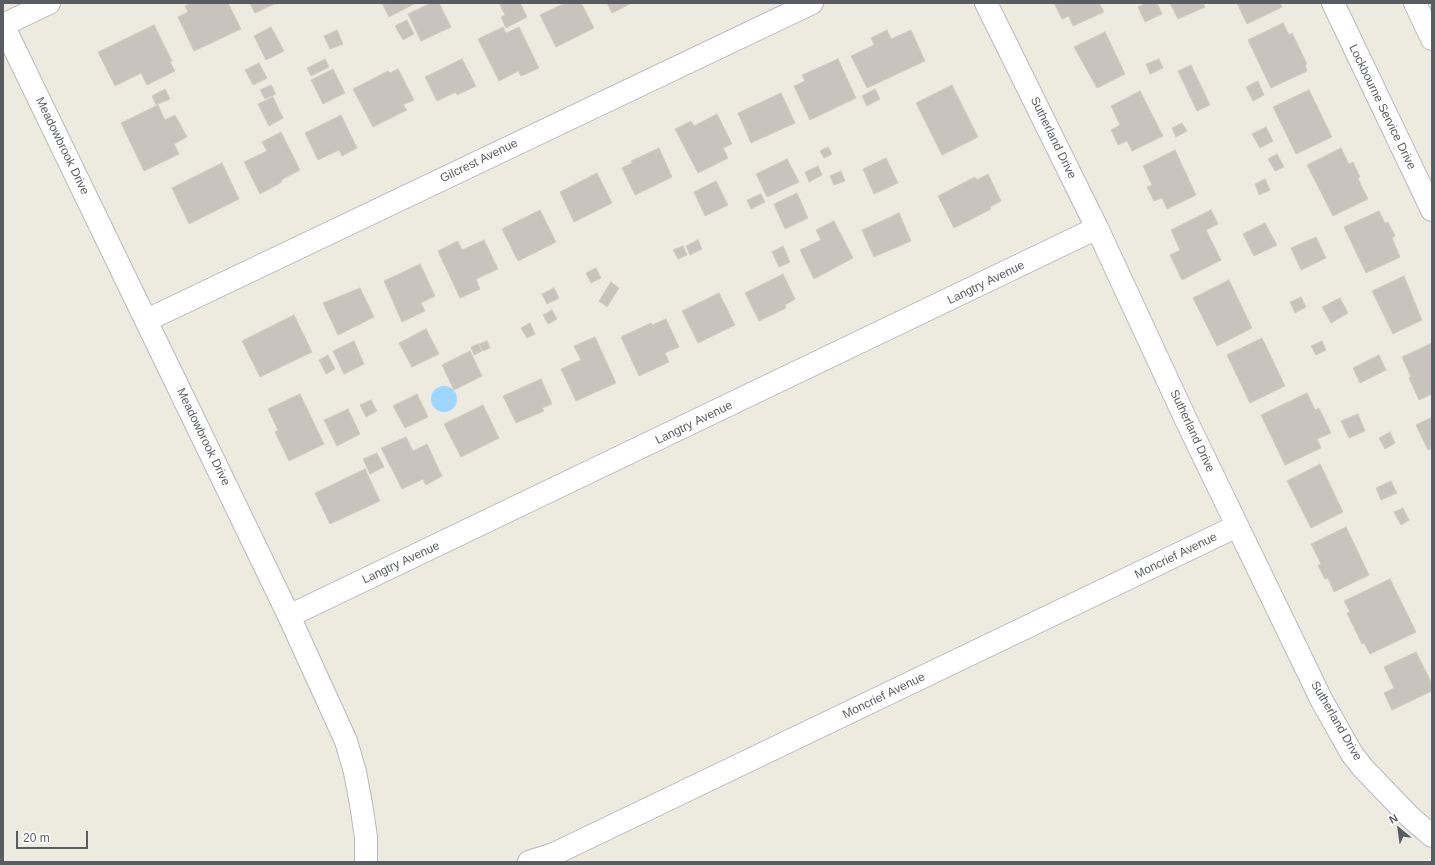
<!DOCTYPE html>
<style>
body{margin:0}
#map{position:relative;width:1435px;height:865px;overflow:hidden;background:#edeae0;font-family:Helvetica,sans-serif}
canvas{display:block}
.frame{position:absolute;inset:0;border:4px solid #595d62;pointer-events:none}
.north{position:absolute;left:1379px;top:809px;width:40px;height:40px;-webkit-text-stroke:3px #fff;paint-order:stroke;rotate:331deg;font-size:11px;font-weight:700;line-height:16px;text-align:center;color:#595d62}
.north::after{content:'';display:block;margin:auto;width:14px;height:18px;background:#595d62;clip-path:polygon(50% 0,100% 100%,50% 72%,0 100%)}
.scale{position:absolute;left:16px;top:831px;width:72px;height:18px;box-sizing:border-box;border:2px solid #595d62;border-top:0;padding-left:5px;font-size:12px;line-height:14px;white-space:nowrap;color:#595d62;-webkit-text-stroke:3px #fff;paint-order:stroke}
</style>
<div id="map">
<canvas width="1435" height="865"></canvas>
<div class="frame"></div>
<div class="north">N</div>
<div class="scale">20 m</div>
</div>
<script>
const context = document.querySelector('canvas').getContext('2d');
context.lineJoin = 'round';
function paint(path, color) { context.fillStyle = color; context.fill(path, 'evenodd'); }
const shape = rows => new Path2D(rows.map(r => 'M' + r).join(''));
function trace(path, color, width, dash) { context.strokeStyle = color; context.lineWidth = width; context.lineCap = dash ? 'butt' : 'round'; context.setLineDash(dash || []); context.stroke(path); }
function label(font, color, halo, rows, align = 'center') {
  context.font = font + ' Helvetica,sans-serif'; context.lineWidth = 3.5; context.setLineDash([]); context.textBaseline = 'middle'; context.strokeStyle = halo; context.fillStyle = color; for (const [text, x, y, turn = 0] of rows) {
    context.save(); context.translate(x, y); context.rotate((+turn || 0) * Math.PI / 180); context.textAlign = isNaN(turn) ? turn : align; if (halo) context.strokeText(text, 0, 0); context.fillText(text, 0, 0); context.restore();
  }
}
paint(shape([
 '431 399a13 13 0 1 1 26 0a13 13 0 1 1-26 0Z'
]), '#9ed6ff');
const building = shape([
 [192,3,228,3,241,29,194,51,178,17,188,12,185,6,192,3],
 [250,3,276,3,255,13,250,3],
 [382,3,416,3,389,17,382,3],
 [431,3,439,3,451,27,421,41,408,14,431,3],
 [499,3,520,3,527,17,506,28,501,17,505,15,499,3],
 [565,3,581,3,594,28,556,47,540,15,565,3],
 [607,3,632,3,612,13,607,3],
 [1054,3,1099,3,1104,12,1073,26,1069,16,1062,19,1054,3],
 [1146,3,1157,3,1162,14,1145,22,1138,7,1146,3],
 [1170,3,1203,3,1205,7,1178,19,1170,3],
 [1237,3,1280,3,1282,7,1247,24,1237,3],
 [407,20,414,34,403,40,395,26,407,20],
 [1283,23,1289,35,1292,33,1307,64,1305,65,1307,71,1271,88,1248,40,1283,23],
 [154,25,172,61,170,62,175,71,147,85,141,73,115,86,98,52,154,25],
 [271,27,284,51,266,60,254,36,271,27],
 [503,27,506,33,519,27,539,68,521,76,518,71,499,81,478,39,503,27],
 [337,30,343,44,330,49,324,36,337,30],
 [887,30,891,39,911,30,925,61,867,88,851,56,874,45,871,38,887,30],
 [1105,32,1125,74,1097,88,1074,47,1105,32],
 [325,59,329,67,311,76,307,68,325,59],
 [462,59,476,86,457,95,456,92,437,101,425,77,462,59],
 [838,59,856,98,810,120,794,86,805,81,802,75,838,59],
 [1159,59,1163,68,1150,74,1146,64,1159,59],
 [259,63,267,78,253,85,245,70,259,63],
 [1191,65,1210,105,1197,111,1178,71,1191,65],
 [333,69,345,93,323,104,311,80,333,69],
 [398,69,414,100,403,105,407,110,373,127,353,89,388,71,390,73,398,69],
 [1258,81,1264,95,1253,101,1246,87,1258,81],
 [271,85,276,94,265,99,260,90,271,85],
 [952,85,978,137,942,155,916,103,952,85],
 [165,89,170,99,156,105,152,96,165,89],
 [875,89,880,99,867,106,862,96,875,89],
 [1309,90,1332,137,1296,154,1273,107,1309,90],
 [1140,91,1163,136,1132,151,1127,141,1118,145,1111,130,1120,125,1111,106,1140,91],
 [781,93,795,123,751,143,738,113,781,93],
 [273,97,283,118,269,126,258,104,273,97],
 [158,105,165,120,175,115,187,137,174,144,179,154,144,171,121,123,158,105],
 [717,114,732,144,723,148,728,158,698,173,675,129,691,121,694,126,717,114],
 [341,115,357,148,342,156,339,150,318,160,305,133,341,115],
 [1182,123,1187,131,1176,137,1172,128,1182,123],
 [1266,127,1273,141,1260,148,1252,134,1266,127],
 [281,132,300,170,281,180,282,182,260,194,244,162,267,151,262,142,281,132],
 [828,147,832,154,824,158,820,151,828,147],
 [659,148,672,177,635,195,622,168,632,163,631,161,659,148],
 [1341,148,1349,164,1353,162,1360,177,1358,179,1368,199,1333,216,1307,165,1341,148],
 [1175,150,1196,195,1167,209,1162,198,1154,201,1147,187,1152,185,1143,166,1175,150],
 [1277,154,1284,167,1275,171,1268,159,1277,154],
 [886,158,898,183,874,194,863,169,886,158],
 [787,159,799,182,767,197,756,174,787,159],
 [222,163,239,199,189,224,172,188,222,163],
 [818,166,822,175,809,182,805,172,818,166],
 [841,171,845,181,834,185,830,176,841,171],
 [597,173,612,203,574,222,560,192,597,173],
 [988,174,1001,201,990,207,991,209,954,228,938,196,975,177,977,180,988,174],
 [1265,179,1270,190,1259,195,1255,184,1265,179],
 [716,181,728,205,705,216,694,192,716,181],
 [797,193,808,218,785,229,774,204,797,193],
 [761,194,765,202,751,209,747,200,761,194],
 [540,210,556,242,518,261,502,229,540,210],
 [1211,210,1218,224,1206,230,1221,260,1182,280,1170,255,1180,250,1171,230,1211,210],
 [1379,211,1385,223,1388,222,1395,236,1392,238,1400,257,1366,273,1344,227,1379,211],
 [899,213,911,241,874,257,862,230,899,213],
 [834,221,853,258,814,279,800,250,821,240,816,230,834,221],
 [1265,223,1277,245,1254,256,1243,234,1265,223],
 [1316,237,1326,258,1301,270,1291,248,1316,237],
 [484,240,498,269,476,279,480,289,460,298,438,251,458,241,462,250,484,240],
 [698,240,702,249,690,255,686,246,698,240],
 [683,246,687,255,678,259,673,250,683,246],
 [783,246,790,262,779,267,772,252,783,246],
 [420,264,435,296,421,303,425,311,402,322,384,281,420,264],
 [596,268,601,278,591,283,586,273,596,268],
 [783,274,795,299,785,305,786,308,759,321,745,293,783,274],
 [1404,276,1422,320,1393,334,1372,291,1404,276],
 [1229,280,1252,328,1217,346,1193,298,1229,280],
 [611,282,619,288,607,307,599,301,611,282],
 [360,288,374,317,338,335,323,303,360,288],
 [554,288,559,298,547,304,542,294,554,288],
 [719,293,735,325,698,343,682,311,719,293],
 [1301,297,1306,307,1295,313,1290,302,1301,297],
 [1340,298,1348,313,1331,323,1322,307,1340,298],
 [552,310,557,319,548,324,543,315,552,310],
 [294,315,312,352,260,377,242,341,294,315],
 [666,319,679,347,665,353,669,362,639,376,621,337,651,323,652,325,666,319],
 [530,323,535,334,527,338,521,328,530,323],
 [426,329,439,354,412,367,399,343,426,329],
 [595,337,616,383,576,401,561,369,581,360,574,346,595,337],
 [1262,338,1285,386,1250,403,1227,355,1262,338],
 [354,341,364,364,344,374,333,351,354,341],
 [487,341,490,348,483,351,479,344,487,341],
 [1322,341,1326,350,1316,355,1311,346,1322,341],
 [1432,343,1432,394,1419,400,1409,378,1411,377,1402,357,1432,343],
 [478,344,482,351,474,355,471,347,478,344],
 [470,351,482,376,454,390,442,365,470,351],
 [328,355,335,369,326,374,319,360,328,355],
 [1379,355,1386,370,1360,383,1353,368,1379,355],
 [541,379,552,404,542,408,544,411,516,423,503,396,541,379],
 [1307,393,1315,410,1319,408,1331,433,1317,439,1321,448,1285,465,1261,415,1307,393],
 [300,394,324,444,289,461,275,432,278,430,268,409,300,394],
 [417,394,428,417,405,428,393,406,417,394],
 [371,400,377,411,366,417,360,405,371,400],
 [483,405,499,438,461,457,444,424,483,405],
 [348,409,360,434,337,446,324,420,348,409],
 [1358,414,1365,431,1349,438,1341,421,1358,414],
 [1432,417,1432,448,1428,450,1416,425,1432,417],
 [1390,432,1395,443,1385,449,1379,438,1390,432],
 [406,437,413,451,427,444,442,476,426,485,423,479,402,489,381,448,406,437],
 [377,453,384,467,370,474,363,459,377,453],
 [1320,464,1343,512,1311,528,1287,481,1320,464],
 [365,469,380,501,330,524,315,493,365,469],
 [1391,481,1397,493,1381,500,1376,488,1391,481],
 [1403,508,1409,520,1401,525,1394,512,1403,508],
 [1346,527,1369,575,1334,592,1328,578,1325,579,1318,565,1321,564,1311,544,1346,527],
 [1390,579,1416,632,1370,654,1364,643,1362,644,1347,613,1350,612,1344,601,1390,579],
 [1416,652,1432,684,1432,691,1392,710,1384,693,1394,688,1384,667,1416,652]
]);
paint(building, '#c8c4bd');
trace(building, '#d2ccbe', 1);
const minor = shape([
 [986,3,1097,228,1187,422,1322,701,1352,754,1363,768,1410,817,1432,836],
 [1333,3,1432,210],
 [1415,3,1432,39],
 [3,25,289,616,346,741,355,772,361,804,366,837,366,862],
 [3,25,49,3],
 [147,320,812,3],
 [289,616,1097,228],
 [529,862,554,854,1237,526]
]);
trace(minor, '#b6b9be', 24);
trace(minor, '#fff', 22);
label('12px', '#595d62', '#fff', [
 ["Lockbourne Service Drive",1382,107,64],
 ["Sutherland Drive",1053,138,64],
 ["Meadowbrook Drive",62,146,64],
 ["Gilcrest Avenue",479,161,-26],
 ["Langtry Avenue",986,283,-26],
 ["Langtry Avenue",694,423,-26],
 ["Sutherland Drive",1192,431,65],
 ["Meadowbrook Drive",203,437,64],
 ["Moncrief Avenue",1176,556,-26],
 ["Langtry Avenue",401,563,-25],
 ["Moncrief Avenue",884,696,-26],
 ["Sutherland Drive",1336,721,60]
]);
</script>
